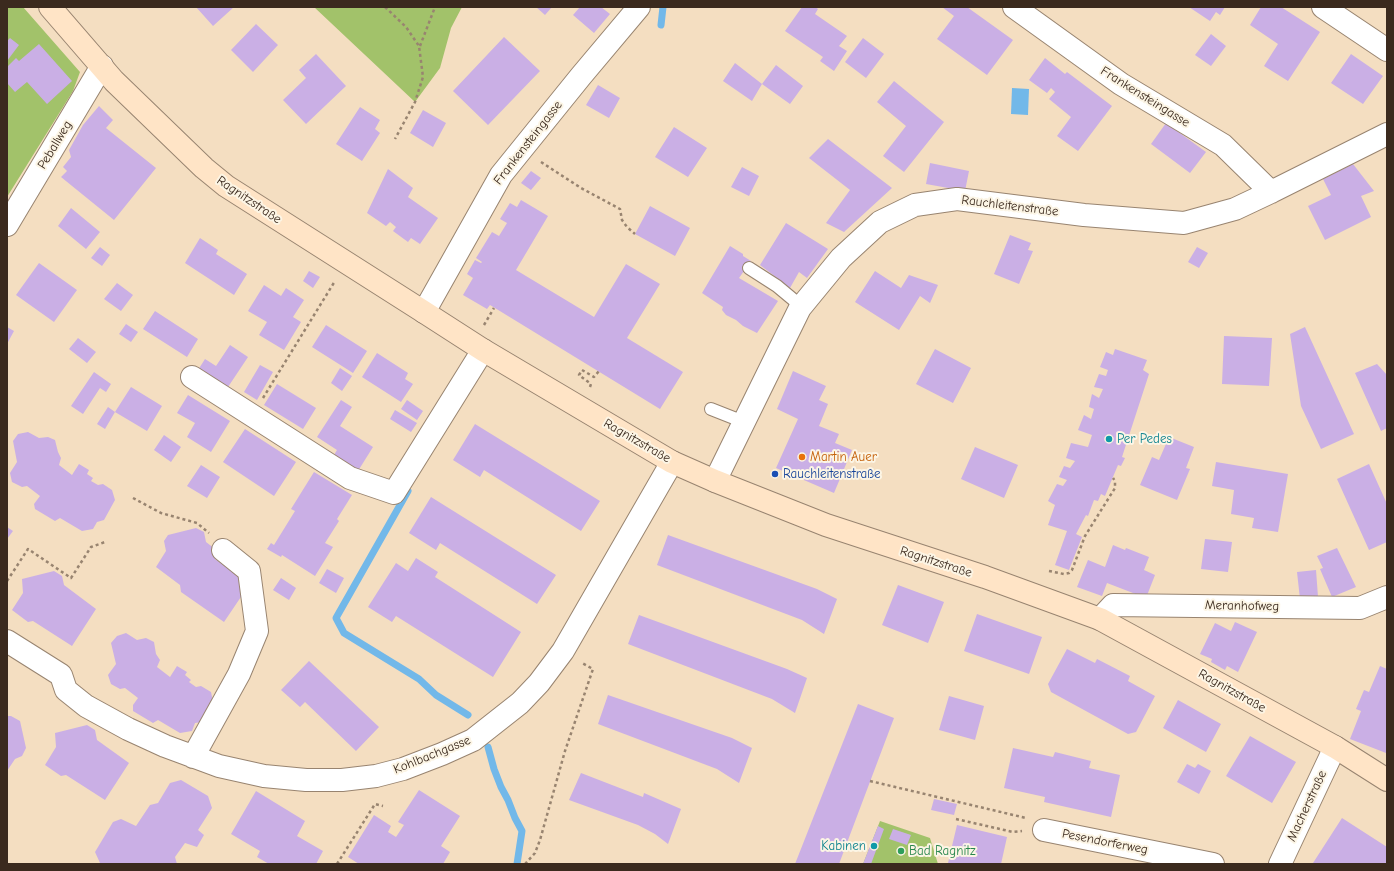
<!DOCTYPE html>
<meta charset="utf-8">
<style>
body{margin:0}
#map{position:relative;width:1394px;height:871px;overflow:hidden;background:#f4dec1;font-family:"Comic Neue",sans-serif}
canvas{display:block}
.frame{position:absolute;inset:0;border:8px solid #3b2a1e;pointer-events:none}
</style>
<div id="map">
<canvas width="1394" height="871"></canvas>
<div class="frame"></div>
</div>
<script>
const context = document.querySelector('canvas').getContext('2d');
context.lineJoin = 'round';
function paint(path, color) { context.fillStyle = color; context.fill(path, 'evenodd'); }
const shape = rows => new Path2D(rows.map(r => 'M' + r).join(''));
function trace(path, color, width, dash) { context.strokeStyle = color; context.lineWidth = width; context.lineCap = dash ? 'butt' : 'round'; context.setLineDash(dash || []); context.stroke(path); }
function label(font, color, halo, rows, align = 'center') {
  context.font = font + ' "Comic Neue",sans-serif'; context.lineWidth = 4; context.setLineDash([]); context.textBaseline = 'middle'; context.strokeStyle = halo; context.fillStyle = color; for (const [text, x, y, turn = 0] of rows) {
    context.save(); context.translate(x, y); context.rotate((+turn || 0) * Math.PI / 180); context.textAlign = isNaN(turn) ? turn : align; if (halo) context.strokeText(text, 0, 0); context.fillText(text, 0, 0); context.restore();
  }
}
paint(shape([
 [7,7,23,7,80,72,73,91,7,197],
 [314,7,462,7,451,28,440,68,415,102],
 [880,821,930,838,938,864,863,864]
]), '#a2c26a');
paint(shape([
 [1012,88,1029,89,1028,115,1011,114]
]), '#72b8e9');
trace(shape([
 [661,25,663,7],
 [408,491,336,618,344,633,419,679,436,695,468,715],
 [488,747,494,769,501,787,508,800,515,818,522,831,517,864]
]), '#72b8e9', 7);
paint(shape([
 [196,7,234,7,213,26],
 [536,7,552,7,545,15],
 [580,7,601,7,610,14,594,33,573,15],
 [802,7,815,7,818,9,815,14,847,36,839,46,847,51,834,71,820,61,823,57,785,31],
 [942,7,967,7,1013,40,987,75,937,39,954,16],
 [1189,7,1225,7,1220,15,1216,12,1210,21],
 [1261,7,1281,7,1320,32,1288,81,1264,66,1278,44,1250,25],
 [256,24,278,45,253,72,231,50],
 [1211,34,1226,46,1211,66,1195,55],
 [504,37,540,71,488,125,453,91],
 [10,38,19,45,7,61,7,41],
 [863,38,884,54,866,78,845,62],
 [39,44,72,81,47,104,27,82,15,92,7,83,7,67,16,58,19,61],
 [316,54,346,86,306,124,283,100,306,78,299,70],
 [1351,54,1383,76,1363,104,1331,83],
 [1045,58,1065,74,1067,72,1112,106,1078,151,1057,136,1071,117,1049,99,1055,92,1051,88,1047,93,1029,80],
 [735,63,762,84,752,101,723,81],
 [776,65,803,86,790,104,762,84],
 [894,81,944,122,904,172,883,156,906,126,877,102],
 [598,85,620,98,609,118,586,105],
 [99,106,113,120,106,128,156,168,114,220,61,177,67,171,63,167,71,157,69,150,83,125],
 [360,107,380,120,375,129,380,133,362,161,336,144],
 [423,110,446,123,433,147,410,133],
 [1166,123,1206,152,1190,173,1151,144],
 [674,127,707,148,688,177,655,157],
 [828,139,892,188,844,232,826,223,850,190,809,158],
 [930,163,969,171,965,191,926,184],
 [1353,164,1374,191,1361,196,1371,217,1325,240,1308,206,1331,195,1323,179],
 [742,167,759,176,749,196,731,187],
 [388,169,413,188,408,197,438,218,420,244,411,238,408,242,393,231,396,227,390,222,386,226,367,213],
 [531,171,541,178,531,190,521,183],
 [521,200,548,216,516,270,594,317,626,264,660,284,627,338,683,372,660,409,490,305,487,309,463,295,473,278,467,274,475,260,481,263,482,262,476,258,492,232,499,236,507,223,500,219,510,203,517,207],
 [650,206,690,228,675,256,635,234],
 [71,208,100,232,86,249,58,226],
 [786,223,828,249,807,278,799,272,790,288,760,265],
 [1010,235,1031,243,1028,250,1033,251,1019,284,994,274],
 [200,238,218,250,216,254,247,274,234,295,185,263],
 [730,246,743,254,743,256,751,261,739,278,778,301,757,333,743,326,736,320,726,315,722,310,723,307,702,293],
 [100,247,110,255,102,266,91,258],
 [1197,247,1208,253,1199,268,1188,262],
 [39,263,77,290,54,322,16,295],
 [309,271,320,277,313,288,303,281],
 [875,271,901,288,909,275,938,285,930,303,920,296,899,330,855,302],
 [117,283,133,295,121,311,104,299],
 [264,285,281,296,286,288,304,300,293,317,301,322,284,350,259,335,267,322,248,311],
 [155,311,198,339,187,357,143,329],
 [126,324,138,332,131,342,119,334],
 [326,325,367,351,353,373,312,347],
 [7,327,14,331,7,344],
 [1305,327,1354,434,1321,449,1301,406,1290,334],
 [1224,336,1272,338,1269,386,1222,384],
 [78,338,96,352,87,363,69,349],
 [230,345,248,357,226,390,198,370,205,359,216,366],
 [935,349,971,368,953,403,916,384],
 [1115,349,1147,360,1143,370,1149,374,1122,457,1125,458,1121,466,1118,465,1105,496,1101,494,1098,501,1094,500,1088,516,1086,515,1076,534,1082,537,1069,570,1055,565,1067,531,1048,525,1055,505,1048,501,1057,484,1063,486,1067,480,1059,477,1064,466,1070,468,1075,461,1066,458,1071,443,1088,447,1092,435,1078,430,1084,415,1091,419,1094,409,1089,407,1092,394,1099,398,1103,389,1094,387,1099,374,1106,376,1108,370,1100,367,1106,352,1113,355],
 [377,353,408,373,405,379,413,384,401,402,362,377],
 [1377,364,1387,375,1387,428,1381,431,1355,373],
 [260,365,273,372,257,400,244,392],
 [340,368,352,376,342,391,331,383],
 [793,371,826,386,819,400,828,404,819,426,839,434,835,443,852,450,834,493,776,468,798,419,777,409],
 [94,372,111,384,106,392,100,388,83,414,71,406],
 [277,384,316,408,303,429,264,405],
 [131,387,162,406,147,431,115,412,105,429,97,424,108,407,115,412],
 [188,395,230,421,211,452,187,437,195,423,177,413],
 [341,400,352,407,340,426,373,447,358,471,334,455,337,450,317,437],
 [407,400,423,411,417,420,401,409],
 [395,410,417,423,411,432,390,419],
 [475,424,600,501,581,531,484,470,480,477,453,460],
 [245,429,296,462,274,496,223,462],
 [28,432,39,438,48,437,55,440,58,452,61,458,59,465,72,475,79,464,89,470,87,474,93,478,91,481,98,485,103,484,112,490,115,500,104,520,97,522,93,529,82,531,60,518,55,521,35,509,34,504,40,496,27,486,22,487,12,482,10,473,17,462,13,441,18,434],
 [164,435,181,447,171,462,154,450],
 [1169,437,1194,447,1186,468,1190,469,1177,500,1140,485,1152,457,1159,460],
 [975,447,1018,465,1004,498,961,479],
 [1216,462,1288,474,1278,532,1252,528,1254,518,1231,514,1234,490,1212,486],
 [1369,464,1387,504,1387,542,1369,550,1337,479],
 [201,465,220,477,207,498,187,486],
 [314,472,352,495,337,519,339,521,325,543,333,547,315,576,282,555,281,557,267,549,271,543,274,545,295,511,291,509],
 [431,497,556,575,537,604,440,543,436,550,409,533],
 [7,527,13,531,7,539],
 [196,528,204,532,206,542,219,552,215,559,246,581,247,588,224,622,181,592,180,585,156,567,166,551,164,541,168,535],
 [668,535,817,589,837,599,824,634,802,620,657,565],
 [1205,539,1232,542,1228,572,1201,569],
 [1113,545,1125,550,1126,548,1149,557,1144,570,1155,575,1146,598,1107,583,1102,596,1077,587,1088,560,1105,567],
 [1337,548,1356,587,1332,597,1320,569,1323,568,1317,556],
 [416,558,438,572,435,577,521,632,493,677,396,616,392,622,368,607,396,563,408,571],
 [327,569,344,578,336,593,319,583],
 [1316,570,1318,597,1300,599,1297,572],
 [54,571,62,576,64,585,96,609,72,646,33,621,28,622,12,610,23,593,22,579],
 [281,578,296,588,289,600,273,590],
 [898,585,944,602,928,643,882,625],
 [977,614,1042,637,1029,674,964,651],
 [639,615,787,669,807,678,795,713,772,699,628,644],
 [1235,622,1257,632,1238,672,1227,666,1225,670,1211,662,1212,659,1200,654,1215,623,1231,631],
 [126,633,137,640,146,638,154,642,156,654,160,660,157,667,170,677,177,666,187,672,185,675,191,680,189,682,196,687,201,686,211,692,213,702,202,722,195,723,192,731,180,733,158,720,153,723,133,711,133,705,138,698,125,688,120,689,111,684,108,675,116,664,111,643,117,636],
 [1067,649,1095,663,1097,659,1130,676,1128,681,1155,696,1136,732,1128,734,1051,692,1048,684],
 [309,661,379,727,356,751,305,702,300,707,281,690],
 [1380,666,1387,669,1387,750,1386,753,1350,739,1361,711,1356,709,1364,690,1369,692],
 [608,695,732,738,752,748,739,783,717,769,598,724],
 [949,696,984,706,975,740,939,730],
 [1178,700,1221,724,1206,752,1163,728],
 [858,704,894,718,839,864,795,864],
 [7,716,11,716,20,721,26,748,22,756,15,759,7,771],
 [87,725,95,730,97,740,129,763,105,800,66,775,61,776,45,765,56,747,55,733],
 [1250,736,1296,762,1272,803,1226,776],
 [1013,748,1053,757,1055,752,1091,761,1089,768,1120,775,1111,817,1044,802,1045,797,1004,788],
 [1187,764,1195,768,1198,764,1211,771,1199,794,1177,782],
 [581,773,643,797,644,793,681,809,668,844,655,834,638,825,569,800],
 [181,780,208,796,212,808,198,830,204,835,197,847,185,843,175,857,177,864,100,863,95,852,113,822,121,819,136,826,150,805,158,803,170,783],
 [419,790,460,816,441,846,450,852,443,864,359,864,348,857,374,815,391,826,388,832,396,837,404,825,398,822],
 [256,791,305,821,297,836,323,851,316,864,269,864,257,857,260,851,231,834],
 [934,799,957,804,954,815,931,810],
 [1342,818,1387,847,1387,864,1313,863],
 [957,825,1007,837,1001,864,948,863],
 [878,826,884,829,871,864,863,864],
 [893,829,911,835,907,845,889,839]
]), '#caafe5');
const lane = shape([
 [749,268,777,286,801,306],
 [711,409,744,422]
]);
const street = shape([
 [1014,7,1121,84,1223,145,1271,192],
 [1323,7,1387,50],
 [7,225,102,66],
 [424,312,501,175,581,76,639,7],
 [192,377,350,478,394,493,483,350],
 [715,481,800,308,841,258,880,222,915,205,957,199,1084,215,1184,223,1235,209,1271,192,1387,134],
 [1100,619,1113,605,1360,608,1387,597],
 [7,641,61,675,66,690,86,706,128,729,165,746,219,766,264,776,306,780,342,780,376,776,403,769,442,754,473,740,520,703,539,683,563,651,672,462],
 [193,757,239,674,257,631,249,571,223,550],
 [1044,830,1213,864],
 [1280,864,1335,747]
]);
const secondary = shape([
 [50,7,114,81,204,168,226,186,424,312,483,350,672,462,715,481,826,525,985,577,1100,619,1335,747,1387,780]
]);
trace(lane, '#988470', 14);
trace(street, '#988470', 24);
trace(secondary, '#988470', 24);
trace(shape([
 [385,7,406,27,419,46,423,77,415,102,395,139],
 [420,46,435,7],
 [541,162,581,188,620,209,622,220,627,227,635,234],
 [484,325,494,308],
 [590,387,591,384,579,375,582,370,594,377,599,371],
 [263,398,335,281],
 [133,498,161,513,197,523,209,533],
 [1049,571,1064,574,1069,573,1072,570,1085,536,1115,488,1115,481,1113,478],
 [7,581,28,549,71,578,91,547,105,542],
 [870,781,1026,818],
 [956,819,1013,832,1022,831],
 [337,864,375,804,383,806],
 [525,864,535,853,540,840,565,751,593,669,582,663]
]), '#988470', 2.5, [3, 3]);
trace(lane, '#fff', 12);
trace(street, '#fff', 22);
trace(secondary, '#ffe4c6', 22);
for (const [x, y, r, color] of [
 [1109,439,4,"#0f9aa8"],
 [802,457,4,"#e8710a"],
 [775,474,4,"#1a4fb4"],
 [874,846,4,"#0f9aa8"],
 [901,851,4,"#2e9e5b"]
]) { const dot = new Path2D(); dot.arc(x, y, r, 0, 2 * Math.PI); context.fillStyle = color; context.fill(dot); trace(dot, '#fcf5e5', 1.5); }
label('13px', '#3b2a1e', '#fcf5e5', [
 ["Frankensteingasse",1145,97,32],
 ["Frankensteingasse",528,143,-52],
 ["Peballweg",55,145,-59],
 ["Ragnitzstraße",249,200,34],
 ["Rauchleitenstraße",1010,206,7],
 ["Ragnitzstraße",637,441,30],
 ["Ragnitzstraße",936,562,18],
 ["Meranhofweg",1242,606,1],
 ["Ragnitzstraße",1232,691,29],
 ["Kohlbachgasse",432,755,-22],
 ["Macherstraße",1307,806,-65],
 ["Pesendorferweg",1105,842,11]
]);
label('13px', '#0d838f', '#fcf5e5', [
 ["Per Pedes",1117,439],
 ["Kabinen",866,846,"right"]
], 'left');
label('13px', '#c56008', '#fcf5e5', [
 ["Martin Auer",810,457]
], 'left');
label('13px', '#164399', '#fcf5e5', [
 ["Rauchleitenstraße",783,474]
], 'left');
label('13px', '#27864d', '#fcf5e5', [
 ["Bad Ragnitz",909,851]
], 'left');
</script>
